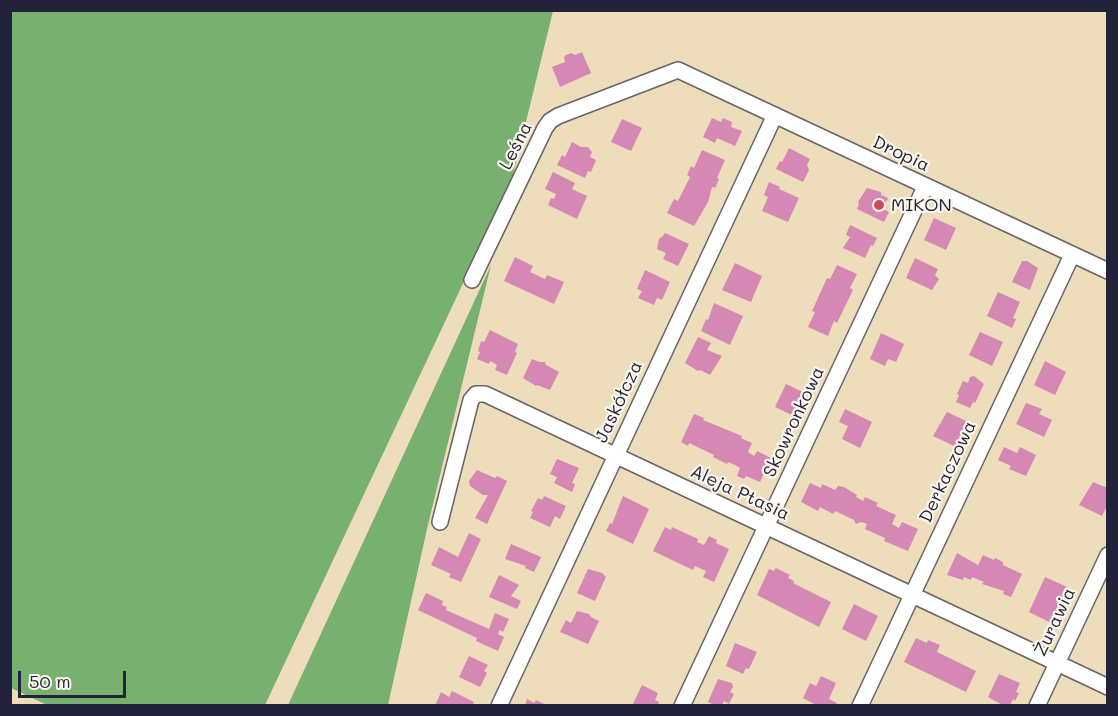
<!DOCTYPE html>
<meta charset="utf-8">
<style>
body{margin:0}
#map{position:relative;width:1118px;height:716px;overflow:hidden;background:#edddbb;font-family:Mali,sans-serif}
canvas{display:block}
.frame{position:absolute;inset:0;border:12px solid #22223b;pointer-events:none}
.scale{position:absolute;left:18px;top:671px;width:108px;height:27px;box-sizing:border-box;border:3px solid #22223b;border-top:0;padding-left:8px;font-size:18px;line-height:21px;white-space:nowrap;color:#22223b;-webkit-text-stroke:4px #fbf7ec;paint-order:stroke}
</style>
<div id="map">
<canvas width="1118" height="716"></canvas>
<div class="frame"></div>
<div class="scale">50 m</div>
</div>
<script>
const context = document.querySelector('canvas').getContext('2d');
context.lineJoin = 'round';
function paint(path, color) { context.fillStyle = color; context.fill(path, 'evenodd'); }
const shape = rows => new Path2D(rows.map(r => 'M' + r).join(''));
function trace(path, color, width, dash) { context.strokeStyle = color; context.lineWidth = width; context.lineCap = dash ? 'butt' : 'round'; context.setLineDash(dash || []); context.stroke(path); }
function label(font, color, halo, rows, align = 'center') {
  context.font = font + ' Mali,sans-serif'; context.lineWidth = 4.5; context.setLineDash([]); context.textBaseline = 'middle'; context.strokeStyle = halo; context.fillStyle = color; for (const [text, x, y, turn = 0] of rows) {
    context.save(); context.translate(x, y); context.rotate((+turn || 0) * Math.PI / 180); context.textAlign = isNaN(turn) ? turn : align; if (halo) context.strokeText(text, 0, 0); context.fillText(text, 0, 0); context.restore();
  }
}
paint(shape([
 [10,11,553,11,512,179,265,705,47,705,11,688],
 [491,265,427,529,388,705,288,705]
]), '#78b16f');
paint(shape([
 [582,52,591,73,560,87,552,67,565,62,564,57,566,55,571,53,575,55],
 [712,118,721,122,723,118,732,122,731,127,742,131,735,146,717,138,715,143,703,137],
 [622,119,642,128,631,151,611,142],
 [572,142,581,147,588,147,592,152,590,157,596,160,591,172,588,171,585,178,557,165,562,155,565,157],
 [789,148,810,159,807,165,809,170,803,182,776,169,780,161,782,162],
 [702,150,725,160,717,178,719,179,715,188,712,187,708,202,694,226,667,213,674,199,678,201,690,177,687,175,691,166,694,168],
 [553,172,575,183,572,189,587,196,577,219,548,205,551,198,554,199,556,194,545,189],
 [769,182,780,187,779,189,799,198,788,222,762,211,768,197,764,195],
 [867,188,881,192,881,195,888,198,883,209,889,212,884,222,857,209,859,204,858,202],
 [934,218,956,228,946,250,924,240],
 [850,225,877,238,873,246,871,245,865,258,843,248,850,237,846,235],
 [665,233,689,244,678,266,663,259,666,253,657,249,659,239,663,236],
 [515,257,533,266,530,272,545,279,547,275,564,282,554,304,504,281],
 [915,258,938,269,935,275,939,279,932,290,906,278],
 [1022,261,1027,261,1038,268,1030,290,1012,282],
 [735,263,762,276,751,302,722,290],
 [837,265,857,274,850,288,853,290,837,323,834,321,828,336,808,327,815,312,812,311,827,278,830,279],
 [645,270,670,282,662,300,657,298,654,305,638,298,642,291,637,289],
 [998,292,1020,302,1013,318,1016,319,1012,328,987,316],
 [714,303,743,316,730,345,701,331,706,319,708,320],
 [490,330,518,344,515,352,517,353,507,375,495,370,497,365,490,361,489,364,477,359,480,352,478,351,481,341,484,342],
 [980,332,1003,342,992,366,969,355],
 [881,333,904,344,896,362,888,359,885,366,870,359],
 [698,337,711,343,707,350,722,356,710,375,700,370,698,371,685,363],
 [532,359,539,362,545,362,546,365,559,372,550,390,537,385,536,386,523,378],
 [1045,361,1066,372,1055,395,1034,385],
 [974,376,984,384,975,403,973,402,970,408,956,402,959,395,957,394,963,381,968,383,970,377],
 [786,384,805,393,794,416,775,407],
 [1026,403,1042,409,1039,414,1052,420,1044,437,1016,424],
 [845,409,872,422,860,448,842,439,848,426,839,422],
 [947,412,966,421,956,447,933,436],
 [694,414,704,418,703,420,742,436,741,438,752,443,748,452,754,456,757,451,771,458,760,482,746,476,744,479,737,476,740,468,735,465,728,462,727,464,713,457,714,455,689,443,688,446,681,442],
 [1004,447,1017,453,1020,447,1036,455,1026,476,1009,469,1011,466,998,460],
 [557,459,579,468,572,483,575,484,572,492,554,483,557,477,550,474],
 [477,470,495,478,497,476,507,481,487,524,475,518,488,495,483,495,470,486,469,481],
 [1093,482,1108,488,1108,504,1102,516,1079,505],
 [810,483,821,488,822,484,835,490,838,486,844,487,857,495,856,497,863,501,865,497,878,503,876,506,896,515,892,524,899,528,902,522,918,529,908,551,884,541,885,538,865,529,867,524,861,522,856,524,854,520,835,511,833,514,820,507,818,511,801,502],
 [544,496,566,506,560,519,555,516,550,527,530,518,533,512,531,511,538,498,542,500],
 [623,496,649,509,633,544,606,531,610,523,612,524],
 [665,527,671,530,672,527,698,539,697,542,704,545,709,536,717,540,716,543,729,549,714,582,703,577,706,571,695,566,693,570,653,551],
 [469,533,481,539,461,582,449,577,451,574,431,565,439,547,458,557],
 [511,544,541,557,534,572,525,568,526,566,505,559],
 [957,553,978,565,983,555,994,560,995,558,1003,562,1003,565,1022,574,1011,597,1003,594,1004,591,982,584,984,582,972,577,971,580,964,577,963,580,947,575],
 [776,568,790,575,788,578,794,581,793,583,831,602,819,627,757,595,769,569,774,571],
 [588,569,602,573,606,577,595,601,577,593],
 [499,575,519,585,511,596,521,601,517,609,489,597],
 [1045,577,1067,587,1051,623,1029,612],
 [426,593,443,601,442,605,447,607,446,610,489,629,495,613,509,619,503,632,500,630,498,634,504,637,498,651,476,641,477,638,418,610],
 [854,604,878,616,866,641,842,629],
 [577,611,589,614,591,617,599,621,588,644,560,632,566,620,571,623],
 [916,638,927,643,928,640,940,645,937,652,976,671,966,692,904,662],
 [735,643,757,652,749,669,746,668,743,674,726,666],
 [469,656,488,665,484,671,487,673,480,687,459,677],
 [999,674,1020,683,1016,692,1019,693,1015,701,1013,699,1010,706,1004,706,988,697],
 [821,676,836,683,829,699,837,703,835,706,818,706,803,698,810,683,816,686],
 [718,679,732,683,733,687,730,692,734,694,729,704,724,701,722,706,716,706,708,702],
 [642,685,658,693,655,700,659,702,658,706,632,706],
 [452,691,474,702,472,706,435,706,441,692,449,697],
 [527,699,534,703,536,700,548,706,525,706]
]), '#d688b4');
const minor = shape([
 [472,280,545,128,550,121,558,116,678,70,1108,271],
 [440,522,471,400,476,394,485,394,1108,687],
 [499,706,775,115],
 [682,706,925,187],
 [860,706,1072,255],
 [1037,706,1108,555]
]);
trace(minor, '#696368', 18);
trace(minor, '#fff', 15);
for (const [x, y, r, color] of [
 [879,205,6,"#d1495b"]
]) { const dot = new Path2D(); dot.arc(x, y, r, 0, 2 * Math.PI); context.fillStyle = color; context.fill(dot); trace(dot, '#fbf7ec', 2); }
label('18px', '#22223b', '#fbf7ec', [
 ["Leśna",516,146,-63],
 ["Dropia",901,154,25],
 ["Jaskółcza",619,402,-65],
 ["Skowronkowa",794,422,-65],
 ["Derkaczowa",948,472,-65],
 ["Aleja Ptasia",740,493,25],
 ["Żurawia",1055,622,-65]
]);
label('18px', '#22223b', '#fbf7ec', [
 ["MIKON",891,205]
], 'left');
</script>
